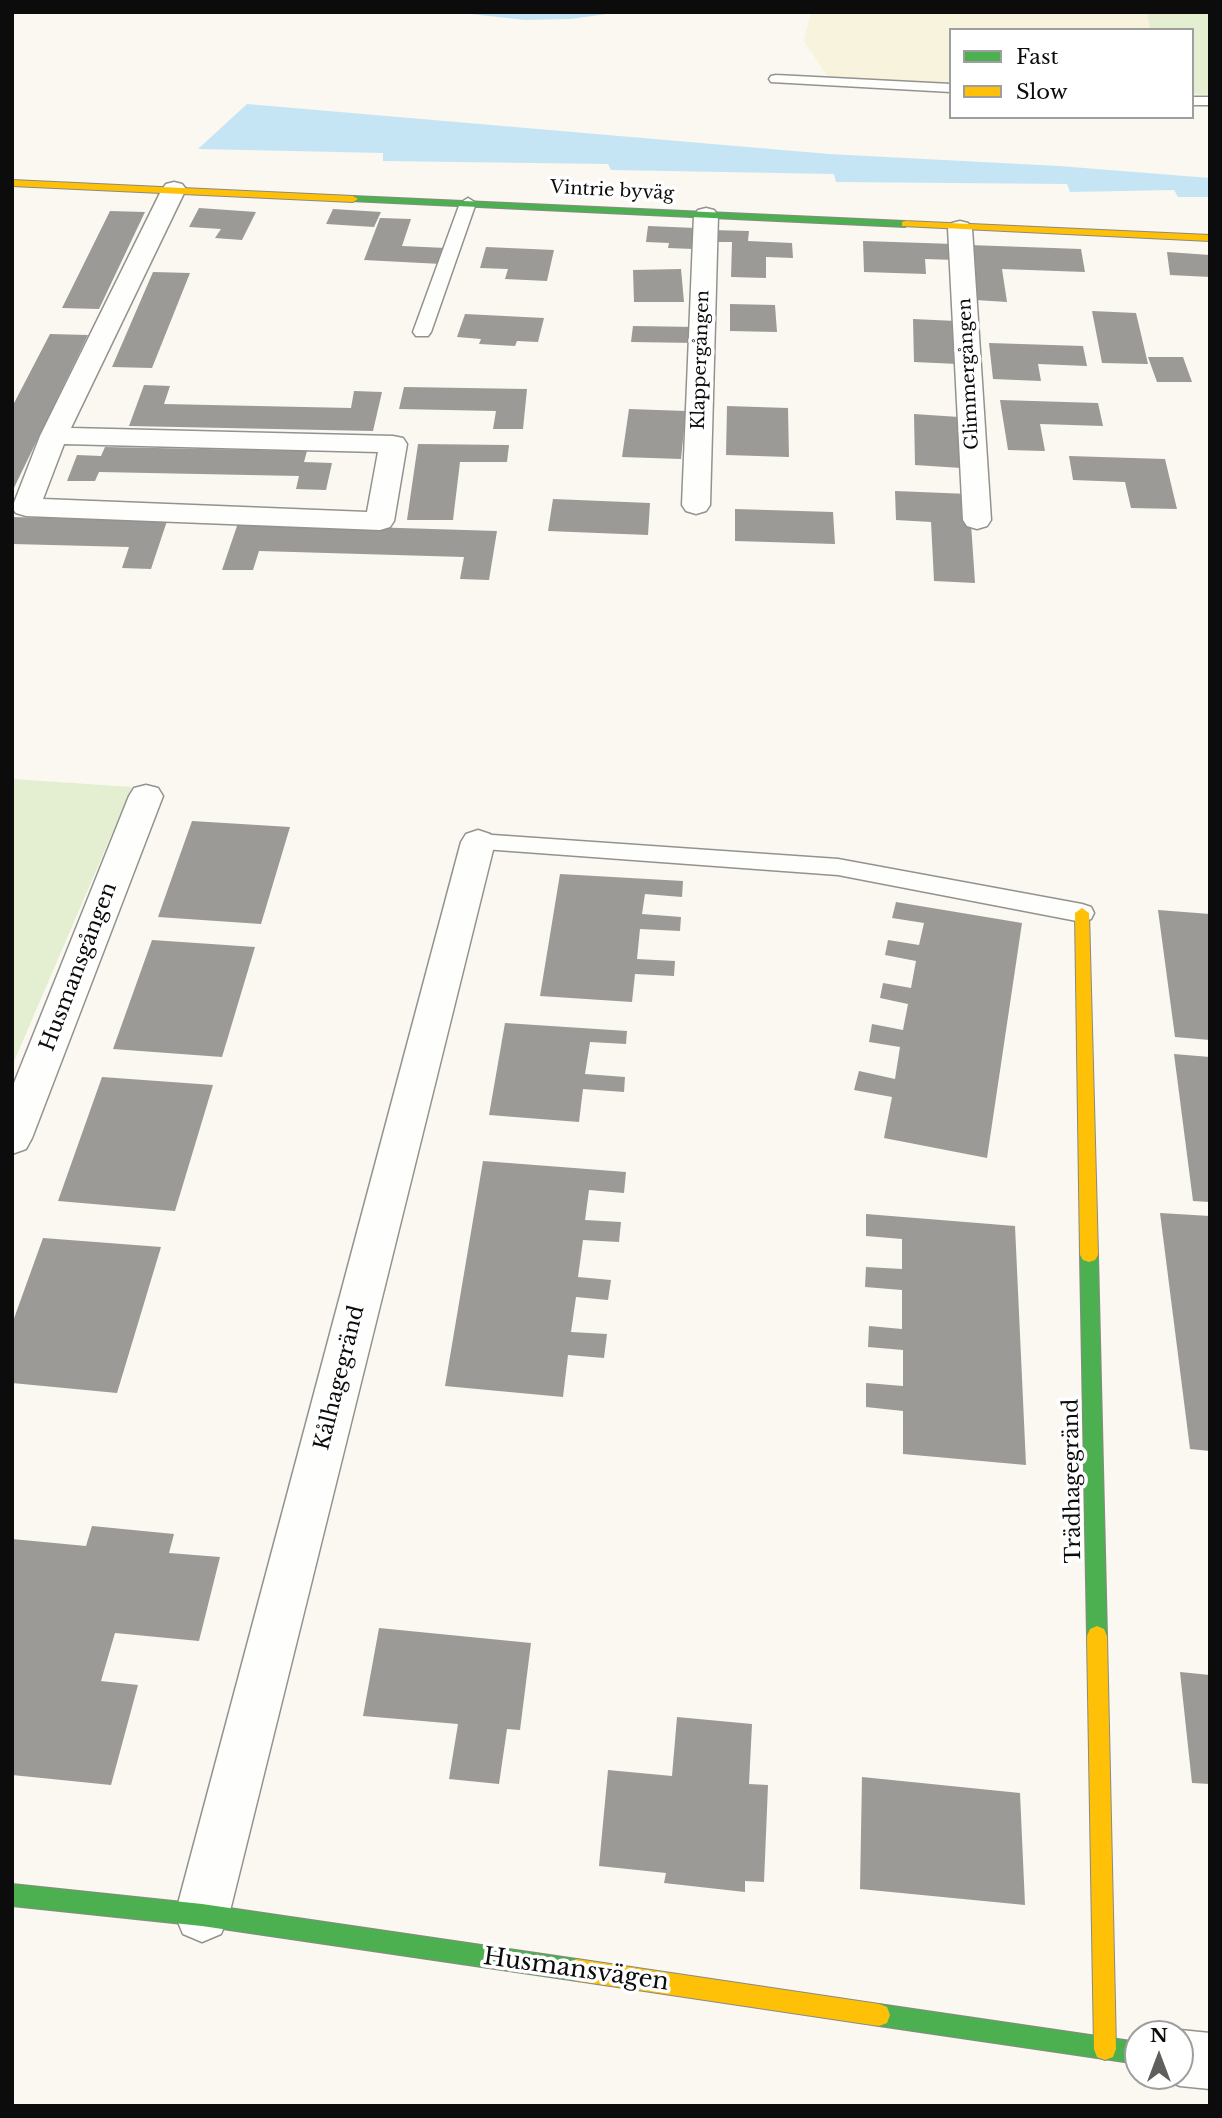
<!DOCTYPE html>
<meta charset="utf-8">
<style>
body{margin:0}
#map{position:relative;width:1222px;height:2118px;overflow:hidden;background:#faf8f0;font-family:"Libre Baskerville",serif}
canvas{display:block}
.frame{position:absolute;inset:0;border:14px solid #0c0c0c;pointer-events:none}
.legend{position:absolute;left:949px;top:28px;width:245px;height:91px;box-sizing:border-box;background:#fff;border:2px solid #9e9e9e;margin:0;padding:9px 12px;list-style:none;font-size:21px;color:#0c0c0c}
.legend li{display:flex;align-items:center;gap:14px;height:35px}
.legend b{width:35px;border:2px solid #9e9e9e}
.north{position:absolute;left:1124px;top:2020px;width:70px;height:70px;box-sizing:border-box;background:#fff;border:2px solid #9e9e9e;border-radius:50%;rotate:0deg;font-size:19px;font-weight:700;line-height:28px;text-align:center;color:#0c0c0c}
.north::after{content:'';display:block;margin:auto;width:24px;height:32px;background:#5f5f5c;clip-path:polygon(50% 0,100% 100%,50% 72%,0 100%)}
</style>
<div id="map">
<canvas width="1222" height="2118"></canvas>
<div class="frame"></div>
<ul class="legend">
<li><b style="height:9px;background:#4caf50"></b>Fast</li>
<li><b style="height:9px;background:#ffc107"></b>Slow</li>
</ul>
<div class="north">N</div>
</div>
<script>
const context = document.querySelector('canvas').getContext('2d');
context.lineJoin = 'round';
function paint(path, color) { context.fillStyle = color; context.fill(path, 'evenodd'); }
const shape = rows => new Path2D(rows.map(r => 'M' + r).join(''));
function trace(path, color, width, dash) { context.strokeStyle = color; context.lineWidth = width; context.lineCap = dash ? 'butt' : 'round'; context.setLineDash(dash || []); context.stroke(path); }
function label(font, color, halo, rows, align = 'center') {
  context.font = font + ' "Libre Baskerville",serif'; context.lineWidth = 7; context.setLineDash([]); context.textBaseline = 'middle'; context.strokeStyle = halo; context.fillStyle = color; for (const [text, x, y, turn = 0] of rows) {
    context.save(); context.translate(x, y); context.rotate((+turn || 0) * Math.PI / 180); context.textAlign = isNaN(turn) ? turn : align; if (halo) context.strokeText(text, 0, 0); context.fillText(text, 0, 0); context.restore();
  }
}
paint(shape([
 [811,12,1147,12,1150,30,951,30,951,83,828,77,804,41]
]), '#f7f3dc');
paint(shape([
 [1147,12,1210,12,1210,95,1192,94,1192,30,1150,30],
 [12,779,132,787,12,1066]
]), '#e3efd0');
paint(shape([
 [452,12,621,12,571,19,525,20],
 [247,104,829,154,1059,166,1210,178,1210,197,1178,197,1174,190,1070,192,1067,184,836,182,834,174,611,170,608,164,383,161,383,153,198,149]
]), '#c6e5f4');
paint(shape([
 [199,208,256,212,242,240,215,238,221,229,189,227],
 [333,209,381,212,374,227,326,224],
 [110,211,145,212,99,309,62,308],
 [380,218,411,219,402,246,446,248,441,264,364,260],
 [648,226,696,228,693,249,668,248,669,243,646,242],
 [712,230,749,231,748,241,792,243,793,258,766,257,766,278,731,277,732,242,712,242],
 [863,241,954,244,955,260,925,259,926,274,864,272],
 [969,245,1081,249,1085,272,1002,269,1007,302,975,300],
 [486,247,554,250,547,281,505,279,508,269,480,268],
 [1167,252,1210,255,1210,277,1170,275],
 [681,269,684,302,634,302,633,270],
 [153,272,190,273,152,368,112,367],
 [730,304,775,305,777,332,730,331],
 [1092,311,1136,313,1148,364,1102,363],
 [465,314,544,318,538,342,517,341,515,346,479,344,481,339,457,337],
 [913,319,956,321,958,364,914,362],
 [633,326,697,327,697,343,631,342],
 [50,334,88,335,12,492,12,407],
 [989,343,1083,346,1087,366,1038,364,1041,381,993,379],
 [1148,357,1183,357,1192,382,1157,382],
 [144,385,170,386,164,404,351,408,354,391,382,392,373,431,129,426],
 [404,387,527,389,523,429,493,429,496,411,399,409],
 [1000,400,1098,403,1103,426,1040,424,1045,451,1008,450],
 [727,406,788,408,789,457,726,455],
 [629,409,686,411,681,459,622,457],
 [914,414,959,417,961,468,915,465],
 [418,444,509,445,507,462,460,462,453,520,407,520],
 [105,447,307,451,304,462,332,463,326,490,296,489,299,476,99,472,95,481,67,481,77,455,101,456],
 [1069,456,1165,459,1177,509,1131,508,1125,482,1073,480],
 [895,491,969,494,975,583,934,581,931,522,896,520],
 [553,499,650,503,648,535,548,531],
 [735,509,833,512,835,544,735,541],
 [12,517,167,521,151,569,122,568,129,547,12,544],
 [238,523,497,531,489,580,460,579,464,557,259,551,253,570,222,570],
 [192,821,290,827,261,924,158,917],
 [560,874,683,881,682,897,645,894,642,914,681,917,680,931,640,929,637,959,675,961,674,976,635,974,632,1002,540,996],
 [896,902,1022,923,987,1158,884,1138,892,1097,854,1090,859,1071,895,1079,900,1047,869,1042,872,1024,903,1030,908,1004,880,998,883,983,911,988,916,961,885,955,888,940,919,945,924,923,892,918],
 [1158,910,1210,914,1210,1040,1175,1037],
 [152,940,255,947,222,1057,113,1049],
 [505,1023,627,1031,626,1044,590,1042,585,1074,625,1077,624,1092,583,1089,579,1122,489,1115],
 [1174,1054,1210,1057,1210,1202,1193,1201],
 [102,1077,213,1085,175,1211,58,1201],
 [483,1161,626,1172,624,1193,589,1190,585,1220,621,1222,619,1242,583,1240,578,1277,611,1280,608,1300,576,1297,571,1332,607,1334,604,1358,568,1355,563,1397,445,1386],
 [1160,1213,1210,1216,1210,1451,1190,1449],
 [866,1214,1015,1226,1026,1465,903,1454,903,1411,866,1407,866,1383,903,1386,903,1350,868,1347,869,1326,902,1329,902,1290,865,1287,866,1267,902,1269,902,1239,866,1236],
 [43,1238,161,1247,117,1393,12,1383,12,1324],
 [92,1526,174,1534,169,1553,220,1557,199,1641,115,1633,101,1681,138,1685,111,1785,12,1775,12,1539,86,1546],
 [379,1628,531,1643,520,1730,507,1729,499,1784,449,1779,458,1724,363,1716],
 [1180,1672,1210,1675,1210,1784,1192,1783],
 [677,1717,752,1724,749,1784,768,1785,764,1882,745,1881,745,1892,664,1883,666,1873,599,1866,608,1770,672,1776],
 [862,1777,1020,1793,1025,1905,860,1889]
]), '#9c9a96');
const lane = shape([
 [776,75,951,84,951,92,771,82,769,79,771,76,776,75],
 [1192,97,1210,97,1210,105,1192,105,1192,97],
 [468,198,476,203,431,332,428,336,416,336,413,332,460,203,468,198],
 [478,834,838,859,1082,904,1091,907,1094,913,1091,919,1082,922,838,875,470,848,466,842,470,836,478,834]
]);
const street = shape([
 [174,182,182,184,186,189,71,428,393,436,403,438,407,444,394,521,390,527,380,530,26,516,16,513,12,508,40,436,162,189,166,184,174,182],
 [64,444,378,452,367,512,43,499,64,444],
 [706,208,714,210,718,215,710,505,706,511,696,514,686,511,682,505,694,215,698,210,706,208],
 [960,221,968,223,972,228,991,520,987,526,977,529,967,526,963,520,948,228,952,223,960,221],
 [146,785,158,788,163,796,32,1138,26,1149,12,1154,12,1088,129,796,134,788,146,785],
 [478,830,490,834,495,842,229,1915,221,1934,202,1942,183,1934,175,1915,461,842,466,834,478,830],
 [1180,2030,1210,2033,1210,2089,1180,2086,1160,2078,1180,2076,1180,2034,1170,2034,1180,2030]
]);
const fast = shape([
 [353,196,905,221,910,224,905,227,350,201,348,199,353,196],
 [1089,1248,1095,1250,1098,1255,1107,1636,1104,1643,1097,1646,1090,1643,1087,1636,1080,1255,1083,1250,1089,1248],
 [12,1884,202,1904,577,1959,585,1962,588,1970,585,1978,577,1981,202,1926,12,1906,12,1884],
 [879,2004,1138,2042,1138,2064,879,2026,871,2023,868,2015,871,2007,879,2004]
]);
const slow = shape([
 [12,180,353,196,358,199,353,202,12,186,12,180],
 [905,221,1210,235,1210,241,902,226,902,222,905,221],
 [1082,908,1089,913,1098,1255,1095,1260,1089,1262,1083,1260,1080,1255,1075,913,1082,908],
 [1097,1626,1104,1629,1107,1636,1116,2049,1113,2057,1105,2060,1097,2057,1094,2049,1087,1636,1090,1629,1097,1626],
 [577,1959,879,2004,887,2007,890,2015,887,2023,879,2026,577,1981,569,1978,566,1970,569,1962,577,1959]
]);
trace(lane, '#93928f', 3);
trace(street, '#93928f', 3);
trace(fast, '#8a8985', 2);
trace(slow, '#8a8985', 2);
paint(lane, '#fefefd');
paint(street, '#fefefd');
paint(fast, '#4caf50');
paint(slow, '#ffc107');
label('18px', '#0c0c0c', '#fff', [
 ["Vintrie byväg",612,191,3],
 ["Klappergången",701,360,-88],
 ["Glimmergången",969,374,-93]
]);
label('21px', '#0c0c0c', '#fff', [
 ["Husmansgången",79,967,-69],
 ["Kålhagegränd",340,1378,-76],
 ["Trädhagegränd",1073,1481,-91]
]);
label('24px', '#0c0c0c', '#fff', [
 ["Husmansvägen",576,1970,8]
]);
</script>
